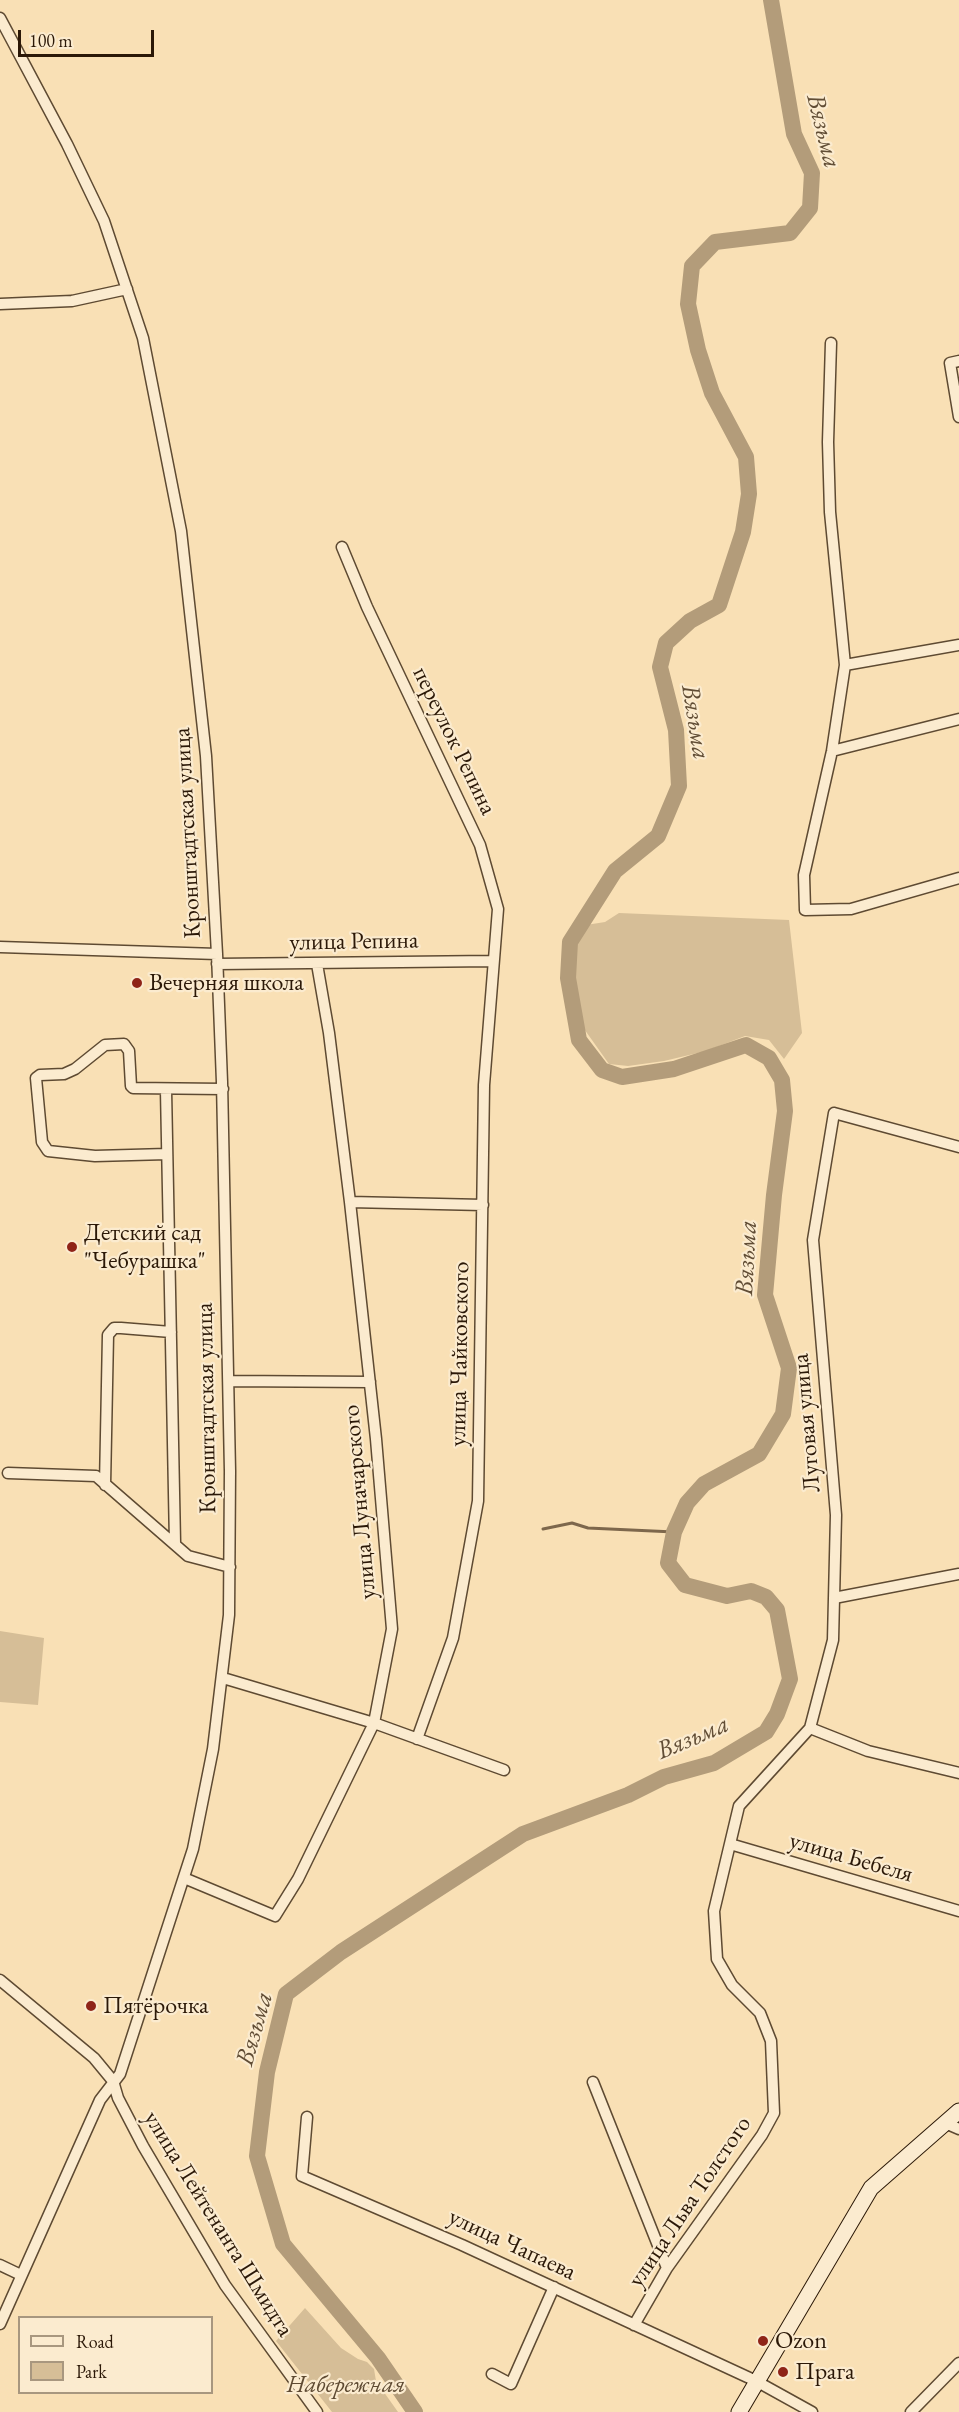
<!DOCTYPE html>
<meta charset="utf-8">
<style>
body{margin:0}
#map{position:relative;width:959px;height:2412px;overflow:hidden;background:#f9e0b5;font-family:"EB Garamond",serif}
canvas{display:block}
.legend{position:absolute;left:18px;top:2316px;width:195px;height:78px;box-sizing:border-box;background:#fbebcf;border:2px solid #a8977f;margin:0;padding:8px 10px;list-style:none;font-size:18px;color:#2b1807}
.legend li{display:flex;align-items:center;gap:12px;height:30px}
.legend b{width:30px;border:2px solid #a8977f}
.scale{position:absolute;left:18px;top:30px;width:136px;height:27px;box-sizing:border-box;border:3px solid #2b1807;border-top:0;padding-left:8px;font-size:18px;line-height:21px;white-space:nowrap;color:#2b1807;-webkit-text-stroke:4px #fbebcf;paint-order:stroke}
</style>
<div id="map">
<canvas width="959" height="2412"></canvas>
<ul class="legend">
<li><b style="height:8px;background:#fbebcf"></b>Road</li>
<li><b style="height:16px;background:#d6be97"></b>Park</li>
</ul>
<div class="scale">100 m</div>
</div>
<script>
const context = document.querySelector('canvas').getContext('2d');
context.lineJoin = 'round';
function paint(path, color) { context.fillStyle = color; context.fill(path, 'evenodd'); }
const shape = rows => new Path2D(rows.map(r => 'M' + r).join(''));
function trace(path, color, width, dash) { context.strokeStyle = color; context.lineWidth = width; context.lineCap = dash ? 'butt' : 'round'; context.setLineDash(dash || []); context.stroke(path); }
function label(font, color, halo, rows, align = 'center') {
  context.font = font + ' "EB Garamond",serif'; context.lineWidth = 4.5; context.setLineDash([]); context.textBaseline = 'middle'; context.strokeStyle = halo; context.fillStyle = color; for (const [text, x, y, turn = 0] of rows) {
    context.save(); context.translate(x, y); context.rotate((+turn || 0) * Math.PI / 180); context.textAlign = isNaN(turn) ? turn : align; if (halo) context.strokeText(text, 0, 0); context.fillText(text, 0, 0); context.restore();
  }
}
paint(shape([
 [619,913,789,920,802,1033,784,1059,769,1040,745,1036,706,1051,664,1061,628,1066,609,1064,582,1026,576,1003,573,963,577,938,586,925,605,922],
 [0,1631,44,1638,38,1705,0,1702],
 [305,2308,341,2348,358,2359,367,2362,374,2369,376,2381,398,2412,332,2412,276,2341]
]), '#d6be97');
trace(shape([
 [543,1529,572,1523,588,1528,674,1532]
]), '#7d674c', 3);
trace(shape([
 [415,2412,378,2358,283,2244,257,2156,267,2072,286,1994,341,1952,523,1834,628,1795,664,1777,714,1763,766,1732,777,1714,790,1679,777,1610,766,1597,751,1591,727,1596,685,1585,668,1563,674,1532,687,1503,704,1484,759,1454,783,1414,789,1368,765,1295,774,1195,785,1111,782,1080,769,1058,746,1045,674,1069,622,1077,602,1070,579,1040,568,978,570,942,615,871,658,836,679,786,676,730,660,667,666,643,690,621,719,605,743,532,749,494,746,457,712,393,698,350,688,304,692,266,715,242,790,233,810,208,812,173,794,134,771,0]
]), '#b39c7a', 16);
const minor = shape([
 [0,18,67,144,104,221,143,338,181,531,206,756,217,954,222,1082,230,1471,229,1615,213,1749,193,1849,120,2074,100,2100,0,2324],
 [0,304,72,301,127,289],
 [831,343,828,442,830,512,845,665,832,751,804,875,805,910,851,909,959,878],
 [959,361,950,363,959,417],
 [342,547,367,607,480,845,498,909,484,1085,478,1501,453,1638,417,1739],
 [845,665,959,645],
 [832,751,959,719],
 [0,947,217,954],
 [217,964,492,961],
 [166,1090,175,1543],
 [167,1154,95,1156,48,1151,42,1142,36,1078,40,1075,64,1074,75,1069,105,1045,124,1044,129,1051,131,1086,133,1088,223,1089],
 [350,1202,483,1205],
 [229,1381,370,1382],
 [8,1473,96,1476,188,1556,230,1567],
 [105,1485,108,1335,114,1328,121,1328,171,1332],
 [834,1598,959,1574],
 [223,1678,374,1723,504,1770],
 [810,1728,833,1640,836,1515,813,1240,834,1113,959,1147],
 [730,1844,959,1911],
 [184,1878,275,1916,298,1879,374,1723,392,1629,376,1439,350,1202,329,1033,317,964],
 [0,1980,94,2058,113,2081,118,2098,143,2146,225,2285,317,2412],
 [593,2082,667,2268],
 [307,2117,302,2176,462,2245,756,2381,812,2412],
 [945,2123,959,2129],
 [0,2265,21,2275],
 [634,2325,667,2268,762,2135,774,2113,771,2041,760,2013,732,1985,717,1959,714,1911,739,1806,810,1728,868,1751,959,1773],
 [492,2374,511,2384,554,2287],
 [911,2412,959,2363]
]);
const secondary = shape([
 [739,2412,871,2188,959,2111]
]);
trace(minor, '#5e4a32', 13);
trace(secondary, '#2b1807', 17);
trace(minor, '#fbebcf', 10);
trace(secondary, '#fbebcf', 15);
for (const [x, y, r, color] of [
 [137,983,6,"#8f2418"],
 [72,1247,6,"#8f2418"],
 [91,2006,6,"#8f2418"],
 [763,2341,6,"#8f2418"],
 [783,2372,6,"#8f2418"]
]) { const dot = new Path2D(); dot.arc(x, y, r, 0, 2 * Math.PI); context.fillStyle = color; context.fill(dot); trace(dot, '#fbebcf', 2); }
label('24px', '#2b1807', '#fbebcf', [
 ["переулок Репина",454,741,64],
 ["Кронштадтская улица",188,833,-93],
 ["улица Репина",354,942,-1],
 ["улица Чайковского",460,1354,-89],
 ["Кронштадтская улица",207,1408,-91],
 ["Луговая улица",807,1423,-95],
 ["улица Луначарского",360,1502,-95],
 ["улица Бебеля",851,1858,16],
 ["улица Льва Толстого",690,2202,-56],
 ["улица Лейтенанта Шмидта",218,2224,58],
 ["улица Чапаева",512,2245,25]
]);
label('24px', '#2b1807', '#fbebcf', [
 ["Вечерняя школа",149,983],
 ["Детский сад",84,1233],
 ["\"Чебурашка\"",84,1261],
 ["Пятёрочка",103,2006],
 ["Ozon",775,2341],
 ["Прага",795,2372]
], 'left');
label('italic 24px', '#5e4a32', '#fbebcf', [
 ["Набережная",346,2385]
]);
label('italic 26px', '#614d35', '#fbebcf', [
 ["Вязьма",823,131,76],
 ["Вязьма",695,722,81],
 ["Вязьма",747,1258,-87],
 ["Вязьма",693,1738,-23],
 ["Вязьма",255,2029,-74]
]);
</script>
